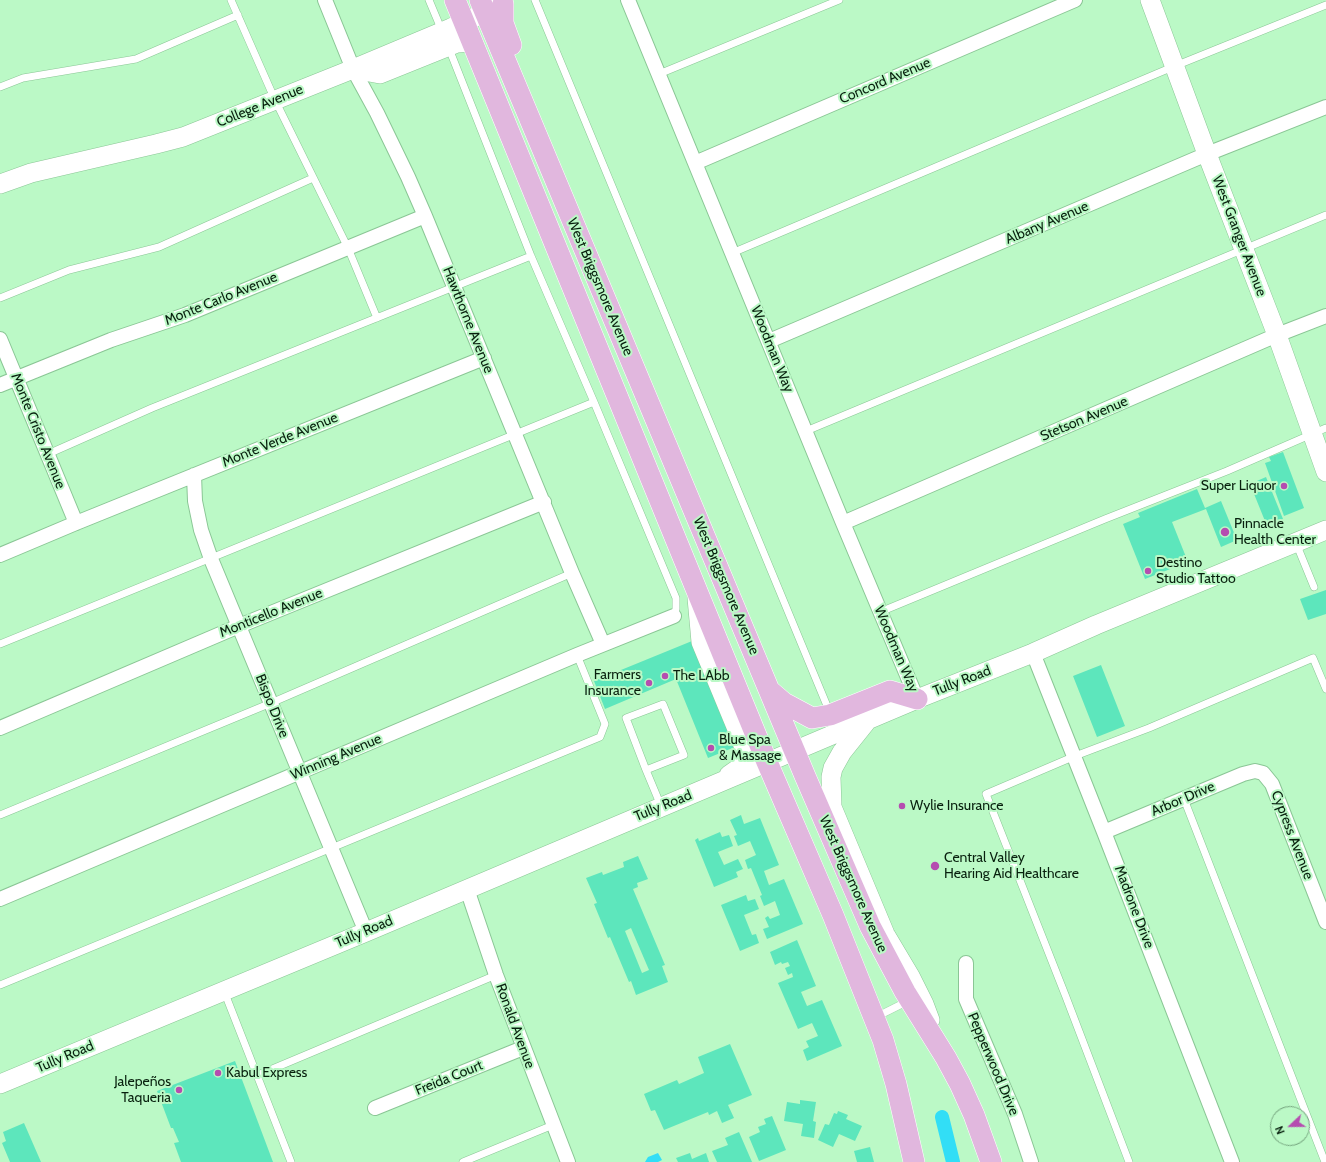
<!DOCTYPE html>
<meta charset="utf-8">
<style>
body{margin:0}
#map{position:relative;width:1326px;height:1162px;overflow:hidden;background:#bbf9c6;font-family:Cabin,sans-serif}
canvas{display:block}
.north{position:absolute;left:1270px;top:1106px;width:40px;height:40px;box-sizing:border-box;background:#bbf9c6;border:1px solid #73a27c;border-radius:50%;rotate:248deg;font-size:11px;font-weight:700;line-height:16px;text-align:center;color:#08200e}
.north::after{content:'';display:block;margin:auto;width:14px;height:18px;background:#b54db0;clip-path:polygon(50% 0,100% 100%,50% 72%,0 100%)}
</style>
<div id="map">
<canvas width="1326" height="1162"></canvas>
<div class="north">N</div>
</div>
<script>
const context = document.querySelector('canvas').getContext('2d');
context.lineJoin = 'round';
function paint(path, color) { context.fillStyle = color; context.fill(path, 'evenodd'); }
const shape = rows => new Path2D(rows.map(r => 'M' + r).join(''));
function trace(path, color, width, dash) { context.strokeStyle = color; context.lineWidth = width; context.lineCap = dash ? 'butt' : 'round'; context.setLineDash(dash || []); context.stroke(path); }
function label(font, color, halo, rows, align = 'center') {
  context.font = font + ' Cabin,sans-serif'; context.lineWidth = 4; context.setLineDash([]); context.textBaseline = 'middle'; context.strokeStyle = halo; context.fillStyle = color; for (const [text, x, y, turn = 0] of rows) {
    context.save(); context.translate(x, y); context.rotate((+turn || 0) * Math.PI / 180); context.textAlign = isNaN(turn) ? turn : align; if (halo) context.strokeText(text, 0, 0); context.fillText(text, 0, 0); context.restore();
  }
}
paint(shape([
 [658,1153,662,1160,658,1162,645,1162,648,1157]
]), '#32def6');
trace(shape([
 [942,1117,953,1162]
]), '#32def6', 14);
paint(shape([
 [1283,452,1304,508,1284,516,1265,463,1271,461,1269,457],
 [1266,477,1283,519,1267,526,1250,484],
 [1197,489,1205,508,1221,501,1237,540,1221,547,1206,509,1172,522,1188,562,1145,579,1123,524,1140,517,1138,513],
 [1326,590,1326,614,1308,620,1300,599],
 [692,641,735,747,708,758,676,679,605,709,594,681],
 [1101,665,1125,726,1097,737,1073,676],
 [741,815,744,824,760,818,779,865,764,871,769,885,784,879,803,924,767,939,763,929,769,927,765,918,768,916,770,919,780,915,775,901,764,906,760,896,762,895,751,868,748,869,745,860,756,855,750,841,738,846,734,836,737,835,730,820],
 [720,832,722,837,729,835,733,846,718,852,724,865,738,859,743,869,736,872,738,877,714,887,695,840,698,838,699,841],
 [638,856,648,879,637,883,638,887,633,889,665,965,662,966,668,982,636,995,631,981,629,982,610,937,608,938,594,904,597,903,586,878,602,872,603,875,624,867,623,862],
 [631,928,649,970,642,973,625,931],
 [746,895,748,901,755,899,759,909,744,915,752,935,756,934,759,943,740,951,721,905],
 [797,940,816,986,801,992,807,1006,822,1000,842,1046,807,1061,803,1050,809,1047,806,1041,818,1036,812,1023,798,1029,778,983,793,977,792,973,788,975,785,968,790,966,788,962,782,964,781,962,775,965,770,952],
 [730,1044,752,1095,728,1105,734,1118,722,1123,717,1111,709,1115,708,1112,664,1130,655,1110,651,1111,644,1094,677,1080,679,1084,704,1073,698,1057],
 [235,1061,273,1162,181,1162,174,1143,179,1142,173,1128,171,1128,157,1091],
 [800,1100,816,1102,813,1121,816,1122,814,1138,801,1136,803,1124,784,1121,787,1102,800,1104],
 [838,1111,848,1115,846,1119,862,1126,855,1141,839,1134,833,1147,818,1140,825,1124,829,1125,834,1113,837,1114],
 [772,1116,786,1150,759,1161,749,1137,760,1132,758,1127,766,1124,764,1119],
 [24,1123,41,1162,10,1162,2,1143,6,1141,3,1132],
 [739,1132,752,1162,717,1162,712,1151,728,1145,725,1138],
 [870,1147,874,1162,857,1162,854,1151],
 [690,1153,692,1159,706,1153,709,1162,678,1162,676,1158]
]), '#5de6bc');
const lane = shape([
 [231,0,275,100,348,248,377,318],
 [429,0,442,31],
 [535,0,830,713],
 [448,46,531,256,594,402,676,598,676,609,674,616],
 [659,74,839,0],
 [0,87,23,78,136,59,238,15],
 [732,253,1175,66,1326,5],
 [0,298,69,270,159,247,313,178],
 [806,431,1326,215],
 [48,454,152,408,531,256],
 [1296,543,1314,587],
 [880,612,1105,519,1227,471,1326,428],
 [0,644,594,402],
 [646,770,684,755,663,704,626,718,646,770,661,806],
 [1184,799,1325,1162],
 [0,815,271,703,572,573],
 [0,985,600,737,605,724,577,655],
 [224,991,291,1162],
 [876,1017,908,1001],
 [258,1075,496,975],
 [463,1162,553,1125],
 [1129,1162,1066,997,986,794,1075,756,1149,728,1313,658,1326,689]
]);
const street = shape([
 [325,0,353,69,377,113,408,177,425,216,572,573,603,644],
 [628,0,843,523,917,699],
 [695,163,1075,0],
 [0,339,76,523],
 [769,341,1207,154,1326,107],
 [0,385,111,340,185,315,425,216],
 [194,475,195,501,201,530,211,559,366,932],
 [843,523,1277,335,1326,316],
 [0,555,76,523,484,358],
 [1033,653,1104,832,1232,1162],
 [0,728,239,626,544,502],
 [1104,832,1243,774,1255,771,1263,773,1272,784,1326,922],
 [467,889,496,975,568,1162],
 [0,899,577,655,674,616],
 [966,963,966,999,1015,1114,1031,1162],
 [375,1108,523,1048]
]);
const secondary = shape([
 [1150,0,1207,154,1277,335,1326,472],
 [353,69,380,74,457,43,472,42],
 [0,184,31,173,156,144,183,137,353,69,451,28,499,6],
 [697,598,701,642,737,729,747,756,739,768,729,775],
 [866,722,842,752,833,768,831,777,832,807,885,934,910,976,924,1004,930,1020],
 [0,1084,366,932,917,699,1033,653,1096,625,1326,530]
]);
const primary = shape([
 [455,0,767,762,833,915,883,1040,896,1084,914,1162],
 [480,0,805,776,870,926,905,992,946,1058,960,1084,974,1115,991,1162],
 [503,4,503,23,511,45],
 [770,691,784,703,812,718,830,715,890,691,917,699]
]);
trace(lane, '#8ac695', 8);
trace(street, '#8ac695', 16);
trace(secondary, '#8ac695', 20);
trace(primary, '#fff', 22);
trace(lane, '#fff', 7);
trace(street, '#fff', 14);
trace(secondary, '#fff', 19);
trace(primary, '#e1b7de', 21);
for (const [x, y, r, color] of [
 [1284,486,4,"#b54db0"],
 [1225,532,5,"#b54db0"],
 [1148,571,4,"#b54db0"],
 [665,676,4,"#b54db0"],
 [649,683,4,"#b54db0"],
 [711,748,4,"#b54db0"],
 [902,806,4,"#b54db0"],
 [935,866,5,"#b54db0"],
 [218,1073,4,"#b54db0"],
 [179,1090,4,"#b54db0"]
]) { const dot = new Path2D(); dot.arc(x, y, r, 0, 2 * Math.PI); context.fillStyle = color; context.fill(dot); trace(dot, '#bbf9c6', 1.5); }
label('14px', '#08200e', '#bbf9c6', [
 ["Concord Avenue",885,81,-23],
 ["College Avenue",260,106,-22],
 ["Albany Avenue",1047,223,-23],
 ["West Granger Avenue",1239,236,69],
 ["West Briggsmore Avenue",600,287,67],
 ["Monte Carlo Avenue",221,299,-22],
 ["Hawthorne Avenue",468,320,68],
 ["Woodman Way",772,349,68],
 ["Stetson Avenue",1084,419,-23],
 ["Monte Cristo Avenue",38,431,68],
 ["Monte Verde Avenue",280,440,-22],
 ["West Briggsmore Avenue",726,586,67],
 ["Monticello Avenue",271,613,-22],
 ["Woodman Way",896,649,67],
 ["Tully Road",962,681,-21],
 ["Bispo Drive",272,706,68],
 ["Winning Avenue",336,757,-23],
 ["Arbor Drive",1183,799,-23],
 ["Tully Road",663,806,-22],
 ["Cypress Avenue",1292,835,69],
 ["West Briggsmore Avenue",853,884,66],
 ["Madrone Drive",1134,907,69],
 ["Tully Road",364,932,-23],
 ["Ronald Avenue",515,1026,70],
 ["Tully Road",65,1057,-23],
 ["Pepperwood Drive",993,1064,67],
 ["Freida Court",449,1078,-22]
]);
label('14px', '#08200e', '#bbf9c6', [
 ["Super Liquor",1276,486,"right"],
 ["Pinnacle",1234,524],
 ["Health Center",1234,540],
 ["Destino",1156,563],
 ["Studio Tattoo",1156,579],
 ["Farmers",641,675,"right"],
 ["Insurance",641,691,"right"],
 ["The LAbb",673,676],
 ["Blue Spa",719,740],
 ["& Massage",719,756],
 ["Wylie Insurance",910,806],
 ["Central Valley",944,858],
 ["Hearing Aid Healthcare",944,874],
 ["Kabul Express",226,1073],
 ["Jalepeños",171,1082,"right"],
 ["Taqueria",171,1098,"right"]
], 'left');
</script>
